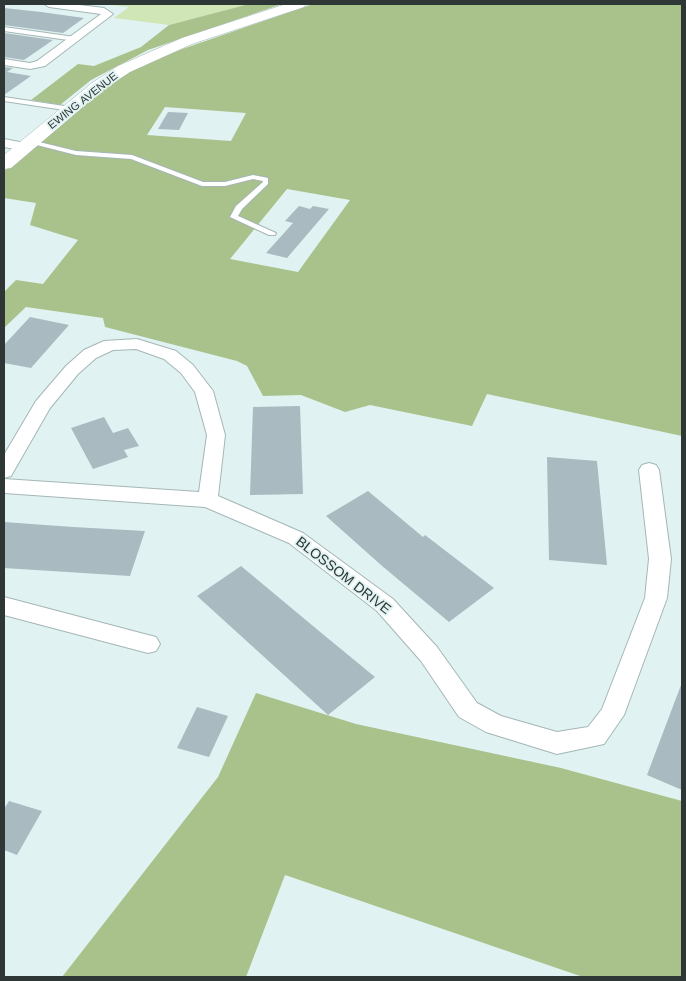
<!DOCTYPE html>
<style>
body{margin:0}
#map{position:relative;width:686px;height:981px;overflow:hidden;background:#e0f3f2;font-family:Helvetica,sans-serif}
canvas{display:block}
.frame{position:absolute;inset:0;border:5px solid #2f3636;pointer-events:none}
</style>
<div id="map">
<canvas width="686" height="981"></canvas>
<div class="frame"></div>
</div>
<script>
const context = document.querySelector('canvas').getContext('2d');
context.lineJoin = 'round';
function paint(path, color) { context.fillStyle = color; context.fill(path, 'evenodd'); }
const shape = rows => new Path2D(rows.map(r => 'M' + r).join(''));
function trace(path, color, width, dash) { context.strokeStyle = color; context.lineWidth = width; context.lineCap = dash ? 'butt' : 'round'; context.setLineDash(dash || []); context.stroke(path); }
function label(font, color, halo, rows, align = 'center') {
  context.font = font + ' Helvetica,sans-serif'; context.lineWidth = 4; context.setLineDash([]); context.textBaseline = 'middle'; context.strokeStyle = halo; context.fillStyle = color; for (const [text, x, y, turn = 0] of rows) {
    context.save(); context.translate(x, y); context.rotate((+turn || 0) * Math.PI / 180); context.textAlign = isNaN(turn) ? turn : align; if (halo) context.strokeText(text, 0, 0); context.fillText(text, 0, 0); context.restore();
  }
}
paint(shape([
 [102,4,249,4,169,25,114,18,129,7]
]), '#d0e6b6');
paint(shape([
 [249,4,282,4,148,50,91,80,60,105,31,100,78,64,94,66,141,47,169,25],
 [313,4,682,4,682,436,487,394,472,426,370,405,345,412,301,395,263,396,247,366,237,361,105,327,103,318,26,307,4,328,4,292,16,280,43,284,78,240,30,225,36,203,4,198,4,171,106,86,126,72,159,57],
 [165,107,246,113,231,141,147,135],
 [287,189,350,200,298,272,230,259],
 [256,693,356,724,561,768,682,801,682,977,583,977,285,875,246,977,62,977,218,777]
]), '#a9c18a');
paint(shape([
 [4,8,41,12,84,18,63,33,4,25],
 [4,33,53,40,24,60,4,57],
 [4,67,13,68,7,72,31,76,4,95],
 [168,112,188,113,179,130,158,129],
 [299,206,310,209,313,206,329,209,287,258,266,253,293,223,285,221],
 [30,317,69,325,31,368,4,363,4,345],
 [300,406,303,494,250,495,253,407],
 [104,417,113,433,128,428,139,446,124,450,128,457,93,469,71,428],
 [547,457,597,461,607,565,549,560],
 [368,491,423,537,425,535,494,588,449,622,381,565,326,516],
 [4,522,73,527,145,531,130,576,4,568],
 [241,566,319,631,375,677,328,715,197,596],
 [681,685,682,685,682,790,647,775],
 [197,707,228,716,209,757,177,748],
 [9,801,42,811,17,855,4,850,4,809]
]), '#a9bac0');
const lane = shape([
 [4,27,75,37,78,39,75,41,4,31,4,27],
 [4,97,71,107,74,109,71,111,4,101,4,97],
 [31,140,76,151,132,155,203,182,225,182,253,175,268,178,268,184,242,209,238,216,276,233,275,235,269,235,230,217,236,206,263,182,263,181,253,179,225,186,202,186,131,159,76,155,29,143,28,142,31,140]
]);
const street = shape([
 [44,4,71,4,104,8,113,14,45,66,30,69,4,65,4,59,30,63,37,61,101,14,49,7,44,4],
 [4,139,30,144,32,147,25,151,4,147,4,139],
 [137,339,176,351,193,365,213,391,225,435,218,496,303,533,393,599,437,647,477,703,501,716,557,732,588,727,602,709,645,598,649,559,639,470,642,465,649,463,656,465,659,470,671,559,667,598,624,715,604,744,557,754,486,732,459,717,421,661,377,611,289,543,205,507,4,493,4,479,199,492,207,435,195,392,181,373,164,359,136,349,113,350,96,358,78,374,50,408,11,476,4,478,4,455,36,401,66,366,84,350,104,341,137,339],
 [4,597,148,635,156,637,160,644,156,651,148,653,4,615,4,597]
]);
const secondary = shape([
 [286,4,306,4,304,7,192,44,130,72,104,89,11,168,4,169,4,155,92,83,118,66,182,38,286,4]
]);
trace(lane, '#a4b6b5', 2);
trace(street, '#a4b6b5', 2);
trace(secondary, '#a4b6b5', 1);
paint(lane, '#fff');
paint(street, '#fff');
paint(secondary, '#fff');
label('11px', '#2f3636', '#e0f3f2', [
 ["EWING AVENUE",83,101,-38]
]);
label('14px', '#2f3636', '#e0f3f2', [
 ["BLOSSOM DRIVE",343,576,38]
]);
</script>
